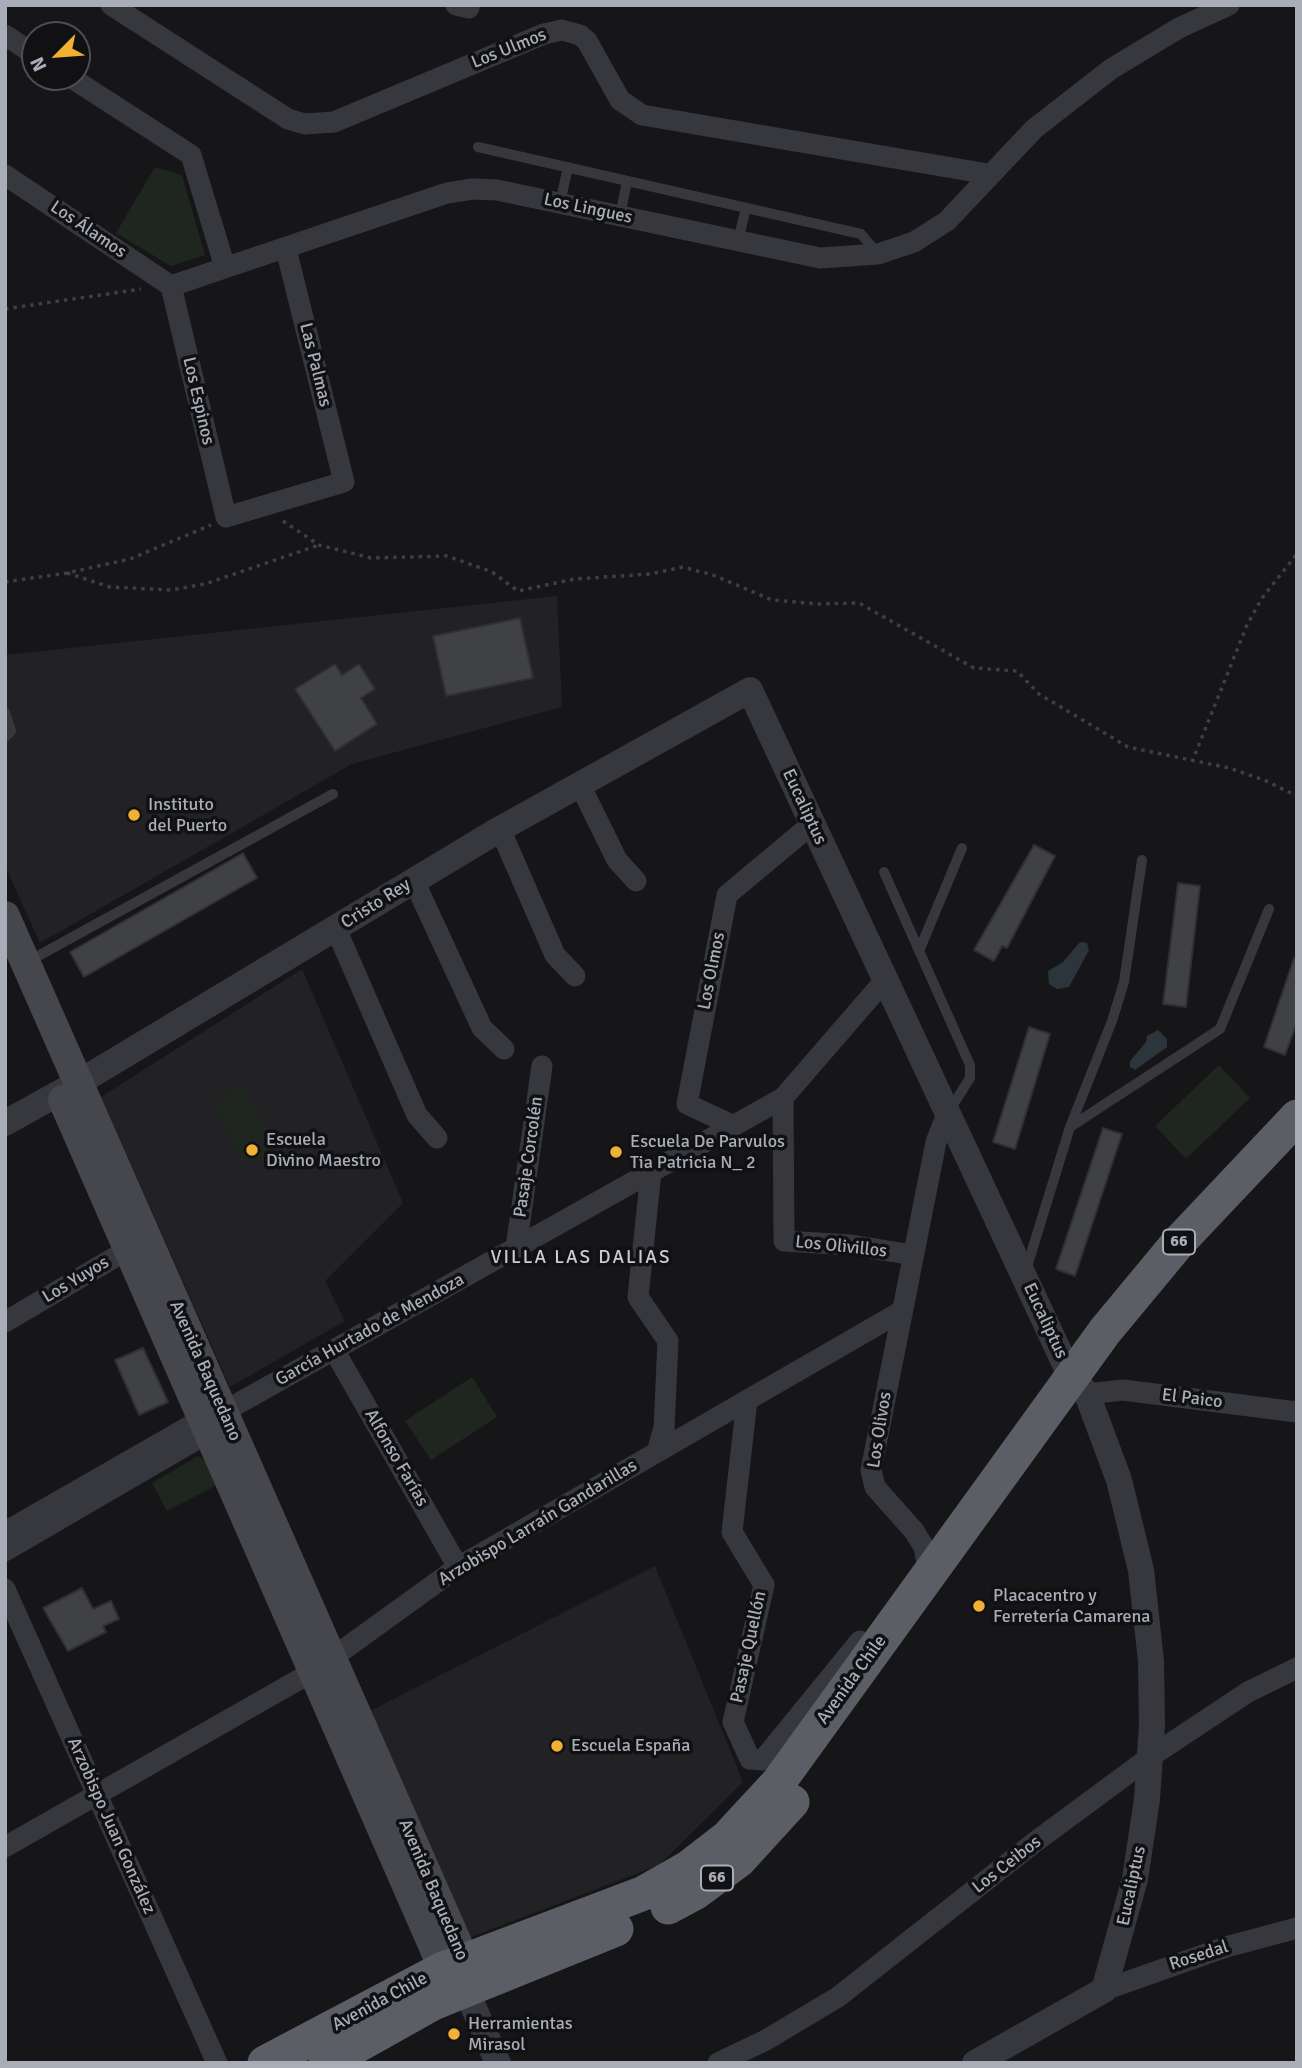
<!DOCTYPE html>
<meta charset="utf-8">
<style>
body{margin:0}
#map{position:relative;width:1302px;height:2068px;overflow:hidden;background:#161618;font-family:Signika,sans-serif}
canvas{display:block}
.frame{position:absolute;inset:0;border:7px solid #a8adb8;pointer-events:none}
.north{position:absolute;left:21px;top:21px;width:70px;height:70px;box-sizing:border-box;background:#111113;border:2px solid #4d4f55;border-radius:50%;rotate:245deg;font-size:19px;font-weight:700;line-height:28px;text-align:center;color:#a8adb8}
.north::after{content:'';display:block;margin:auto;width:24px;height:32px;background:#f2b134;clip-path:polygon(50% 0,100% 100%,50% 72%,0 100%)}
</style>
<div id="map">
<canvas width="1302" height="2068"></canvas>
<div class="frame"></div>
<div class="north">N</div>
</div>
<script>
const context = document.querySelector('canvas').getContext('2d');
context.lineJoin = 'round';
function paint(path, color) { context.fillStyle = color; context.fill(path, 'evenodd'); }
const shape = rows => new Path2D(rows.map(r => 'M' + r).join(''));
function trace(path, color, width, dash) { context.strokeStyle = color; context.lineWidth = width; context.lineCap = dash ? 'butt' : 'round'; context.setLineDash(dash || []); context.stroke(path); }
function label(font, color, halo, rows, align = 'center') {
  context.font = font + ' Signika,sans-serif'; context.lineWidth = 7; context.setLineDash([]); context.textBaseline = 'middle'; context.strokeStyle = halo; context.fillStyle = color; for (const [text, x, y, turn = 0] of rows) {
    context.save(); context.translate(x, y); context.rotate((+turn || 0) * Math.PI / 180); context.textAlign = isNaN(turn) ? turn : align; if (halo) context.strokeText(text, 0, 0); context.fillText(text, 0, 0); context.restore();
  }
}
paint(shape([
 [557,596,562,707,352,764,40,943,5,866,5,655],
 [302,969,403,1203,325,1281,345,1321,230,1387,101,1097],
 [655,1566,743,1782,659,1865,466,1939,370,1711]
]), '#222225');
paint(shape([
 [155,167,182,175,205,255,171,266,116,233],
 [1219,1065,1250,1098,1186,1159,1155,1126],
 [243,1086,279,1147,247,1165,212,1104],
 [472,1377,497,1417,431,1460,405,1421],
 [198,1456,206,1461,217,1485,167,1511,152,1483]
]), '#1e261f');
paint(shape([
 [1080,942,1087,943,1089,950,1069,987,1057,989,1049,984,1048,971,1063,962],
 [1158,1030,1167,1039,1167,1047,1135,1070,1130,1067,1130,1061,1146,1042,1147,1036]
]), '#2c353c');
const building = shape([
 [520,618,533,678,446,696,433,636,520,618],
 [335,664,342,675,359,664,375,689,361,698,377,724,335,751,295,689,335,664],
 [1034,845,1055,856,1007,948,1002,946,994,961,974,950,1034,845],
 [243,853,257,878,84,977,70,952,243,853],
 [1178,883,1200,886,1186,1007,1163,1004,1178,883],
 [1294,958,1297,959,1297,1022,1285,1055,1264,1047,1294,958],
 [1029,1027,1050,1034,1015,1149,993,1142,1029,1027],
 [1103,1128,1122,1134,1075,1276,1056,1269,1103,1128],
 [143,1348,168,1402,139,1415,115,1360,143,1348],
 [82,1588,93,1609,111,1601,119,1619,103,1626,106,1632,68,1651,43,1608,82,1588]
]);
paint(building, '#404145');
trace(building, '#303034', 2);
trace(shape([
 [5,309,141,289],
 [283,521,319,545,371,558,447,556,492,572,518,591,575,579,650,574,683,567,713,575,772,600,820,604,859,603,974,668,1017,671,1039,694,1128,747,1229,768,1264,780,1297,796],
 [67,573,110,587,171,590,205,584,319,545],
 [5,582,67,573,130,559,211,525],
 [1192,762,1247,625,1262,598,1297,554]
]), '#3d3f44', 3.5, [3.5, 5]);
trace(shape([
 [478,147,861,234,878,254],
 [560,203,568,167],
 [620,216,627,181],
 [738,241,746,208],
 [5,712,11,731,5,737],
 [884,872,970,1065,970,1078,949,1111],
 [919,951,962,848],
 [29,961,333,794],
 [1070,1127,1220,1029,1269,909],
 [1026,1270,1070,1127,1112,1021,1124,982,1142,860]
]), '#37383d', 10);
trace(shape([
 [111,5,288,119,305,124,334,122,544,34,562,30,580,35,587,41,620,100,642,115,988,174],
 [456,5,469,8],
 [5,35,35,55],
 [70,77,191,155,225,267],
 [5,175,171,286],
 [171,286,447,193,473,189,497,190,820,258,878,254,914,242,947,221,1034,129,1111,69,1179,28,1229,5],
 [171,286,226,517,344,482,286,249],
 [579,783,617,860,636,881],
 [500,829,555,955,575,976],
 [414,881,482,1028,504,1049],
 [336,929,417,1115,437,1138],
 [783,1098,784,1241,851,1245,913,1255],
 [734,1126,687,1104,727,895,812,824],
 [651,1172,638,1297,668,1341,664,1428,657,1452],
 [516,1248,542,1066],
 [5,1322,139,1243],
 [334,1350,458,1567],
 [1087,1394,1123,1390,1297,1412],
 [747,1400,732,1532,764,1585,733,1722,750,1759,763,1760,860,1641,873,1651],
 [5,1532,188,1427,223,1412,783,1098,885,980],
 [5,1551,194,1441,215,1423],
 [929,1573,924,1547,914,1531,875,1487,871,1470,936,1142,947,1114],
 [5,1589,217,2063],
 [5,1847,314,1671,458,1567,900,1312],
 [1104,1990,1226,1947,1297,1928],
 [718,2063,766,2040,838,1997,1035,1842,1150,1757,1248,1692,1297,1668]
]), '#37383d', 21);
trace(shape([
 [5,1123,88,1077,500,829,750,690,1070,1375,1087,1394,1119,1480,1141,1570,1151,1661,1152,1725,1147,1799,1135,1879,1104,1990,975,2063],
 [466,1990,498,2063]
]), '#37383d', 26);
trace(shape([
 [5,916,465,1961,466,1983],
 [63,1100,433,1945,443,1969,461,1985]
]), '#45474d', 30);
trace(shape([
 [668,1907,696,1892,739,1860,792,1802],
 [265,2063,443,1969,644,1893,688,1868,728,1837,778,1783,1105,1331,1178,1243,1297,1117],
 [326,2063,433,2003,616,1929]
]), '#5b5e65', 35);
for (const [x, y, r, color] of [
 [134,815,7,"#f2b134"],
 [252,1150,7,"#f2b134"],
 [616,1152,7,"#f2b134"],
 [979,1606,7,"#f2b134"],
 [557,1746,7,"#f2b134"],
 [454,2034,7,"#f2b134"]
]) { const dot = new Path2D(); dot.arc(x, y, r, 0, 2 * Math.PI); context.fillStyle = color; context.fill(dot); trace(dot, '#111113', 2.5); }
for (const [x, y, w] of [
 [1179,1242,32],
 [717,1878,32]
]) { const box = new Path2D(); box.roundRect(x - w / 2, y - 12.5, w, 25, 5); context.fillStyle = '#111113'; context.fill(box); trace(box, '#a8adb8', 2); }
label('bold 16px', '#a8adb8', null, [
 ["66",1179,1242],
 ["66",717,1878]
]);
label('18px', '#a8adb8', '#111113', [
 ["Los Ulmos",509,49,-22],
 ["Los Lingues",588,209,12],
 ["Los Álamos",88,230,34],
 ["Las Palmas",315,365,76],
 ["Los Espinos",198,401,77],
 ["Eucaliptus",804,807,65],
 ["Cristo Rey",376,904,-32],
 ["Los Olmos",712,971,-79],
 ["Pasaje Corcolén",529,1157,-82],
 ["Los Olivillos",841,1247,6],
 ["Los Yuyos",76,1280,-31],
 ["Eucaliptus",1045,1321,65],
 ["García Hurtado de Mendoza",370,1330,-29],
 ["Avenida Baquedano",205,1371,66],
 ["El Paico",1192,1399,7],
 ["Los Olivos",880,1430,-81],
 ["Alfonso Farías",396,1458,60],
 ["Arzobispo Larraín Gandarillas",538,1523,-31],
 ["Pasaje Quellón",749,1647,-78],
 ["Avenida Chile",852,1680,-54],
 ["Arzobispo Juan González",111,1826,66],
 ["Los Ceibos",1007,1865,-38],
 ["Eucaliptus",1132,1886,-78],
 ["Avenida Baquedano",433,1890,67],
 ["Rosedal",1199,1956,-18],
 ["Avenida Chile",380,2002,-28]
]);
label('18px', '#a8adb8', '#111113', [
 ["Instituto",148,805],
 ["del Puerto",148,826],
 ["Escuela",266,1140],
 ["Divino Maestro",266,1161],
 ["Escuela De Parvulos",630,1142],
 ["Tia Patricia N_ 2",630,1163],
 ["Placacentro y",993,1596],
 ["Ferretería Camarena",993,1617],
 ["Escuela España",571,1746],
 ["Herramientas",468,2024],
 ["Mirasol",468,2045]
], 'left');
context.letterSpacing = '2px';
label('19px', '#c9ccd4', '#111113', [
 ["VILLA LAS DALIAS",581,1258]
]);
context.letterSpacing = '0px';
</script>
